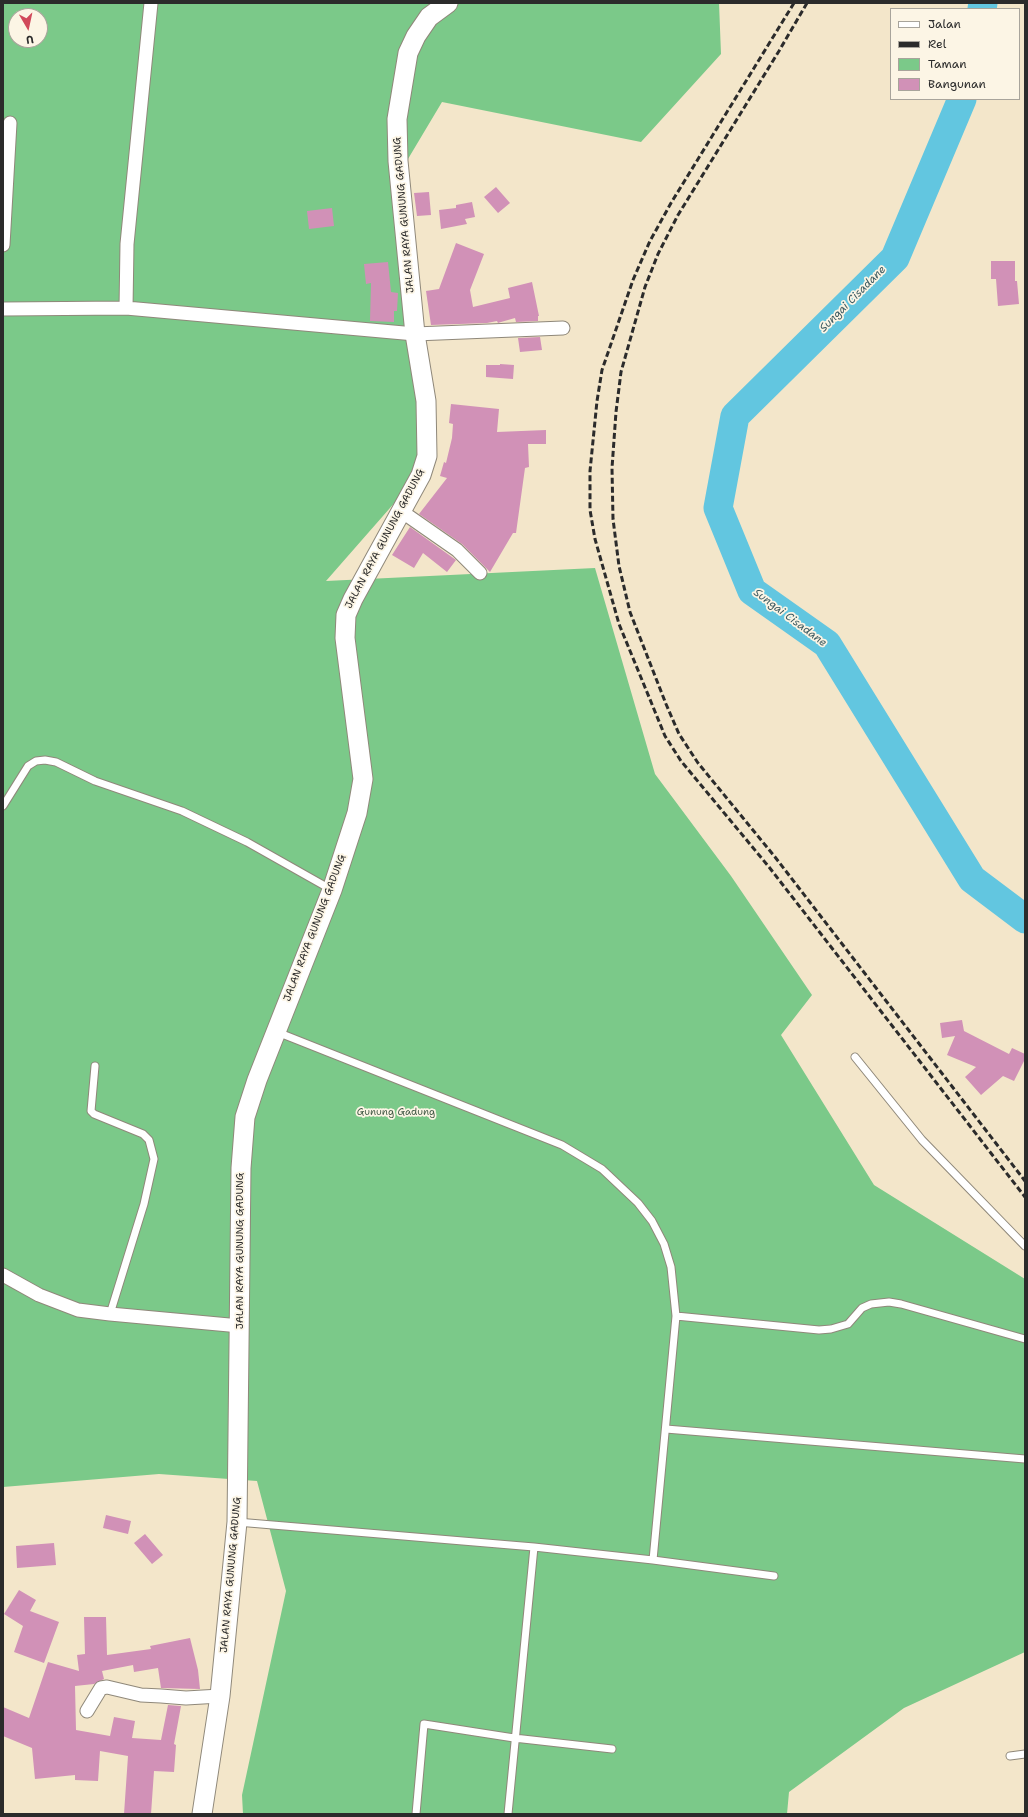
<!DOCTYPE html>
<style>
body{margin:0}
#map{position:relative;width:1028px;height:1817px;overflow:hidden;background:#f3e6ca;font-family:"Shantell Sans",sans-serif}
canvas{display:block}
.frame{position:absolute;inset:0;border:4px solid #2b2b2b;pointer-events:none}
.legend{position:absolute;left:890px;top:8px;width:130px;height:92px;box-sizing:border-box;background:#fcf5e5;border:1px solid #a8a49b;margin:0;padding:5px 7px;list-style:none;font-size:12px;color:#2b2b2b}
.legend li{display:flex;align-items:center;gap:8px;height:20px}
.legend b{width:20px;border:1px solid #a8a49b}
.north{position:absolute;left:8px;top:8px;width:40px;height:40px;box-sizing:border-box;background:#fcf5e5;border:1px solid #a8a49b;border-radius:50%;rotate:171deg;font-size:11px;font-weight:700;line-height:16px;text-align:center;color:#2b2b2b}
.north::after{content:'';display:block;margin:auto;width:14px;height:18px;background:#d1495b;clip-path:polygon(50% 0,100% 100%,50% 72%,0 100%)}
</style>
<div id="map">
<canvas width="1028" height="1817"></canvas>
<div class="frame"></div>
<ul class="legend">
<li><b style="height:5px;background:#fff"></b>Jalan</li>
<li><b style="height:5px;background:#2b2b2b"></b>Rel</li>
<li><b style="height:11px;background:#7bc989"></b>Taman</li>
<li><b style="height:11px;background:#d191b7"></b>Bangunan</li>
</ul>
<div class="north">U</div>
</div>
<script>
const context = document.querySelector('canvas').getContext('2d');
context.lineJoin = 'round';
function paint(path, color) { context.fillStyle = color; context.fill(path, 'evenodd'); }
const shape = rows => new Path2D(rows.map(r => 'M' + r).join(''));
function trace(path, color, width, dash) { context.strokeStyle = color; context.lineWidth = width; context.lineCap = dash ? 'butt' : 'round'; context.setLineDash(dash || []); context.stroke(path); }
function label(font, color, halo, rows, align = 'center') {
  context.font = font + ' "Shantell Sans",sans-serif'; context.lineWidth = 3.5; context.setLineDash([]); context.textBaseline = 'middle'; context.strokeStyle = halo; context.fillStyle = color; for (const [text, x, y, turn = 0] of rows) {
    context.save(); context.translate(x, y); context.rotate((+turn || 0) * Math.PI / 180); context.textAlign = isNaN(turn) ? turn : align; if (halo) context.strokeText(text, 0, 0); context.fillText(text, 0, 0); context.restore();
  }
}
paint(shape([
 [3,3,719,3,721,54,641,142,442,102,402,169,415,334,418,476,326,581,595,568,655,774,731,876,812,995,781,1035,874,1185,1025,1279,1025,1652,904,1708,789,1792,787,1814,243,1814,242,1795,286,1591,257,1481,159,1474,3,1487],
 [16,16,40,16,40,40,16,40]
]), '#7bc989');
trace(shape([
 [982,9,983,3],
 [962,99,895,258,735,416,718,508,752,591,827,644,972,879,1025,919]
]), '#62c6e0', 29);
paint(shape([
 [496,187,510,203,498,213,484,197],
 [429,192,431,215,417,216,414,193],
 [472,202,475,217,465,219,467,224,441,229,439,210,456,208,456,205],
 [332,208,334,226,309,229,307,211],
 [456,243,484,254,470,290,473,307,510,298,508,288,532,282,539,316,538,316,538,321,516,322,515,318,501,322,498,323,497,321,487,323,431,325,426,291,439,289],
 [991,261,1015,261,1015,281,1017,281,1019,304,998,306,996,279,991,279],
 [388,262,391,292,398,293,397,311,394,311,394,322,370,321,371,283,366,284,364,264],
 [540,337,542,350,520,352,518,338],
 [500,364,514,365,513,379,486,377,486,365,500,365],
 [451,404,499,409,497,432,546,430,546,444,528,444,529,467,525,468,516,533,513,533,490,572,462,544,419,514,447,478,440,476,444,462,446,463,452,438,453,424,449,423],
 [410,527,456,560,447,572,423,553,414,568,392,555],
 [962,1020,964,1031,1009,1054,1012,1048,1025,1054,1025,1059,1014,1081,1003,1076,981,1095,965,1077,976,1067,947,1055,955,1036,942,1038,940,1023],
 [106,1515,131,1521,128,1534,103,1528],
 [145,1534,163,1555,152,1564,134,1543],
 [54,1543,56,1565,17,1568,16,1546],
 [19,1590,36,1600,30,1611,59,1622,44,1663,14,1652,23,1626,4,1614],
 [84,1617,106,1617,107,1655,151,1649,150,1646,190,1638,198,1670,200,1689,161,1688,158,1668,134,1672,133,1665,102,1671,104,1679,94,1684,75,1686,76,1730,110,1736,114,1717,135,1721,132,1738,161,1740,168,1705,181,1706,174,1744,176,1745,174,1772,154,1771,151,1814,124,1814,128,1756,100,1751,98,1781,75,1780,75,1775,35,1779,32,1748,3,1736,3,1707,29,1718,48,1662,79,1671,77,1655,85,1654]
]), '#d191b7');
const lane = shape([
 [3,806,28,766,36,761,45,760,56,762,95,781,182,811,247,842,332,890],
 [277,1032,562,1145,602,1169,638,1203,652,1221,664,1244,671,1267,676,1316,653,1560],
 [855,1057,922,1140,1025,1246],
 [95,1066,91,1111,94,1114,143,1134,149,1140,154,1159,144,1204,110,1314],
 [676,1316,819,1330,831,1329,848,1324,862,1308,871,1304,889,1302,901,1304,1025,1339],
 [666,1429,1025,1459],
 [237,1522,534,1547,653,1560,774,1576],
 [1010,1756,1025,1754],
 [416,1814,424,1724,514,1738,612,1749],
 [508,1814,534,1547]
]);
const street = shape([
 [3,245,10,123],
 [126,308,127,244,151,3],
 [3,309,126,308,415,334,563,328],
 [401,511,457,550,480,573],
 [3,1275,39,1295,78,1310,110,1314,240,1326],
 [87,1711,101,1688,107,1687,141,1695,161,1696,186,1698,220,1696]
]);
const secondary = shape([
 [202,1814,220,1696,237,1522,241,1168,245,1117,257,1080,332,890,357,813,363,779,345,638,346,615,353,599,421,475,427,456,426,401,415,334,398,161,397,119,408,53,416,36,429,17,448,3]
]);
trace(lane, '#8f887a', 9);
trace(street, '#8f887a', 15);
trace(secondary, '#8f887a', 21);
trace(lane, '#fff', 7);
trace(street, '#fff', 13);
trace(secondary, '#fff', 19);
trace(shape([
 [794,3,671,203,650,241,633,280,602,370,597,401,590,471,590,510,595,539,619,624,665,736,681,761,769,867,1025,1197],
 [807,3,779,51,678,215,658,254,645,287,621,372,616,412,612,468,613,519,619,566,630,612,666,704,679,734,698,763,775,857,1025,1181]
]), '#2b2b2b', 3, [6, 3]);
label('10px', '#2b2b2b', '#fcf5e5', [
 ["JALAN RAYA GUNUNG GADUNG",404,215,-95],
 ["JALAN RAYA GUNUNG GADUNG",385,539,-62],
 ["JALAN RAYA GUNUNG GADUNG",315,928,-69],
 ["JALAN RAYA GUNUNG GADUNG",240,1251,-90],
 ["JALAN RAYA GUNUNG GADUNG",231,1575,-85]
]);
label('10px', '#435a47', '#fcf5e5', [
 ["Gunung Gadung",396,1112]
]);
label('italic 11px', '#3c5a61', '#fcf5e5', [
 ["Sungai Cisadane",853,299,-45],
 ["Sungai Cisadane",790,618,37]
]);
</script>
